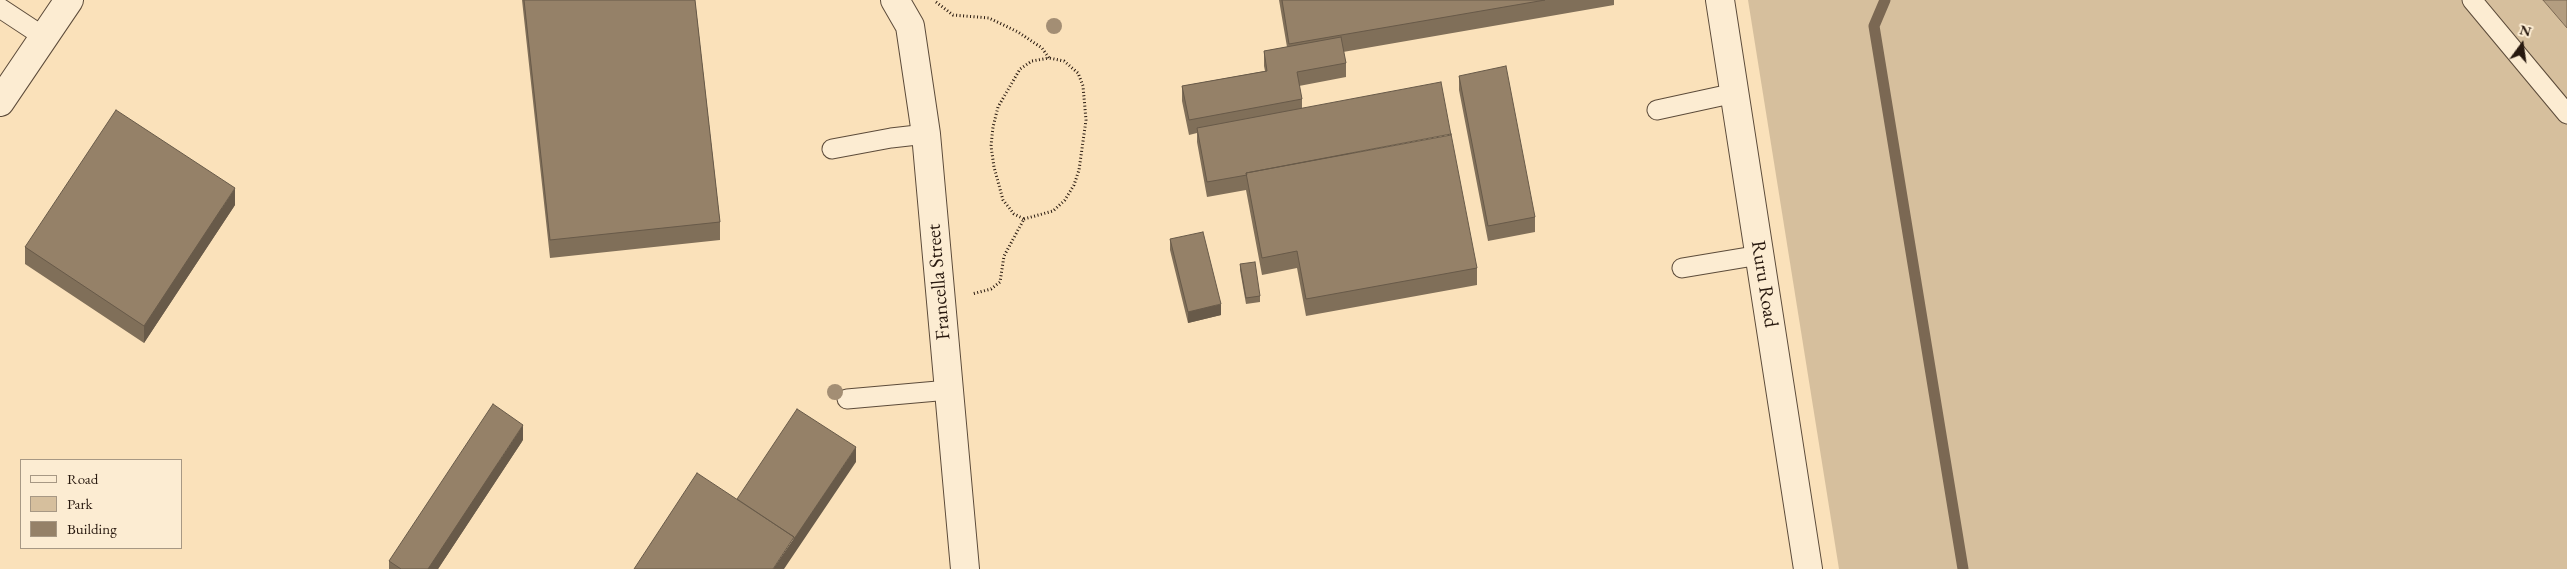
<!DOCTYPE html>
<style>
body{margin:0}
#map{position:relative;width:2567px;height:569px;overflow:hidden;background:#fae1ba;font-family:"EB Garamond",serif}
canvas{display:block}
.legend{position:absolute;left:20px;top:459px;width:162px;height:90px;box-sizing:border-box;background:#fcecd2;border:1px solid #a79884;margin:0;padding:6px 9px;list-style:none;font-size:15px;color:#28190f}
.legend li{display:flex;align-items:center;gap:10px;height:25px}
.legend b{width:25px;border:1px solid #a79884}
.north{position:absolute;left:2497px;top:20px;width:50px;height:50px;-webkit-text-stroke:4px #fcecd2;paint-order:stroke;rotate:14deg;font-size:14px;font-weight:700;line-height:20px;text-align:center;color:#28190f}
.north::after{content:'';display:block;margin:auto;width:18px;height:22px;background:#28190f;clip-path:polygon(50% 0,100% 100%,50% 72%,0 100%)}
</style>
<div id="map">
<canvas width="2567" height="569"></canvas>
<ul class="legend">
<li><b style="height:6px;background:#fcecd2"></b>Road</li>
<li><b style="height:14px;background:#d6bf9d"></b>Park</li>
<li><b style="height:14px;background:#958168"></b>Building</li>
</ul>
<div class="north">N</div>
</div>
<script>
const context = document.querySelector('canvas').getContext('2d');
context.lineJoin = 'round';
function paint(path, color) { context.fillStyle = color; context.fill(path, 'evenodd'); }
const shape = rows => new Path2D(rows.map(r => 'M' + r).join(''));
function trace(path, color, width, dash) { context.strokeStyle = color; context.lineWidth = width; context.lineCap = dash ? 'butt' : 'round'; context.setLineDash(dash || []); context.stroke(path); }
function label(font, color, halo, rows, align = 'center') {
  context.font = font + ' "EB Garamond",serif'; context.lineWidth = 4; context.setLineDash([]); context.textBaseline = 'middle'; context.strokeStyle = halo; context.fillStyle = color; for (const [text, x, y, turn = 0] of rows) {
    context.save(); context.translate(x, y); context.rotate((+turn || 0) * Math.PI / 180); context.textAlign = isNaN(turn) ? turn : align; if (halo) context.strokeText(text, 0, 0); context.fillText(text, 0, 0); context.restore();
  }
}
paint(shape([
 [1748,0,2543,0,2567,28,2567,569,1839,569]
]), '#d6bf9d');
const water = shape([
 [2543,0,2567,0,2567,28,2543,0]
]);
paint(water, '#b39d80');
trace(water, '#7b6853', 1);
trace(shape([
 [1885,0,1874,26,1963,569]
]), '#7b6853', 11);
const service = shape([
 [2472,0,2567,114],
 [0,8,44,37],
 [1657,110,1735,93],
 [832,149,891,138,926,134],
 [1682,268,1760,255],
 [847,399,949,390]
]);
const minor = shape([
 [895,0,910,26,926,134,965,569],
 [1720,0,1808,569],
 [0,102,69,0]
]);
trace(service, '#5c4b3a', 21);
trace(minor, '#5c4b3a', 30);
trace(shape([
 [936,2,953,15,989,18,1018,32,1042,48,1049,58,1032,61,1020,69,998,107,993,127,991,146,994,167,1003,200,1014,214,1024,219,1004,256,1000,282,991,289,972,294],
 [1024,219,1053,211,1065,200,1074,185,1079,170,1086,120,1083,86,1078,73,1064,61,1049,58]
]), '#28190f', 3, [1, 2.5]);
trace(service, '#fcecd2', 19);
trace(minor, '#fcecd2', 28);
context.fillStyle = '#a38e74';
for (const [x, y] of [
 [1054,26],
 [835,392]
]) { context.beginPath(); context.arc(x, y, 8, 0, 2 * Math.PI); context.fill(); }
paint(shape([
 [522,0,695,0,720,222,720,240,550,258],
 [1279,0,1614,0,1614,5,1343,52,1346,63,1346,77,1299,86,1302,99,1302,108,1477,268,1477,285,1306,316,1297,268,1262,275,1246,190,1207,197,1197,142,1197,133,1189,135,1182,101,1182,86,1265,71,1264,66,1264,51,1287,47],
 [1459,76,1535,217,1535,232,1488,241,1459,90],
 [235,205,144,343,25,264,25,247],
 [1170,239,1221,315,1188,323,1170,250],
 [1240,264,1260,296,1260,302,1246,304,1240,270],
 [523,440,438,569,389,569,389,561]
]), '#806f59');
paint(shape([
 [235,188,235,205,144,343,144,326],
 [1221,304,1221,315,1188,323,1188,312],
 [523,425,523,440,438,569,428,569],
 [856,447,856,462,784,569,773,569]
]), '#685a49');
const building = shape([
 [524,0,695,0,720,222,550,240,524,0],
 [1282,0,1545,0,1289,44,1282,0],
 [1341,37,1346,63,1297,72,1302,99,1189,120,1182,86,1267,71,1264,51,1341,37],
 [1506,66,1535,217,1488,226,1459,76,1506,66],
 [1441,82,1451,135,1246,173,1247,175,1207,182,1197,128,1441,82],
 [116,110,235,188,144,326,25,247,116,110],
 [1451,134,1477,268,1306,299,1297,251,1262,258,1246,173,1451,134],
 [1203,232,1221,304,1188,312,1170,239,1203,232],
 [1255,262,1260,296,1246,298,1240,264,1255,262],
 [493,404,523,425,428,569,401,569,389,561,493,404],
 [797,409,856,447,794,539,794,537,737,499,797,409],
 [697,473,794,537,773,569,634,569,697,473]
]);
paint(building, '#958168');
trace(building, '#685a49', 1);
label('20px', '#28190f', '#fcecd2', [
 ["Francella Street",939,282,-95],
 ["Ruru Road",1764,284,81]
]);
</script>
